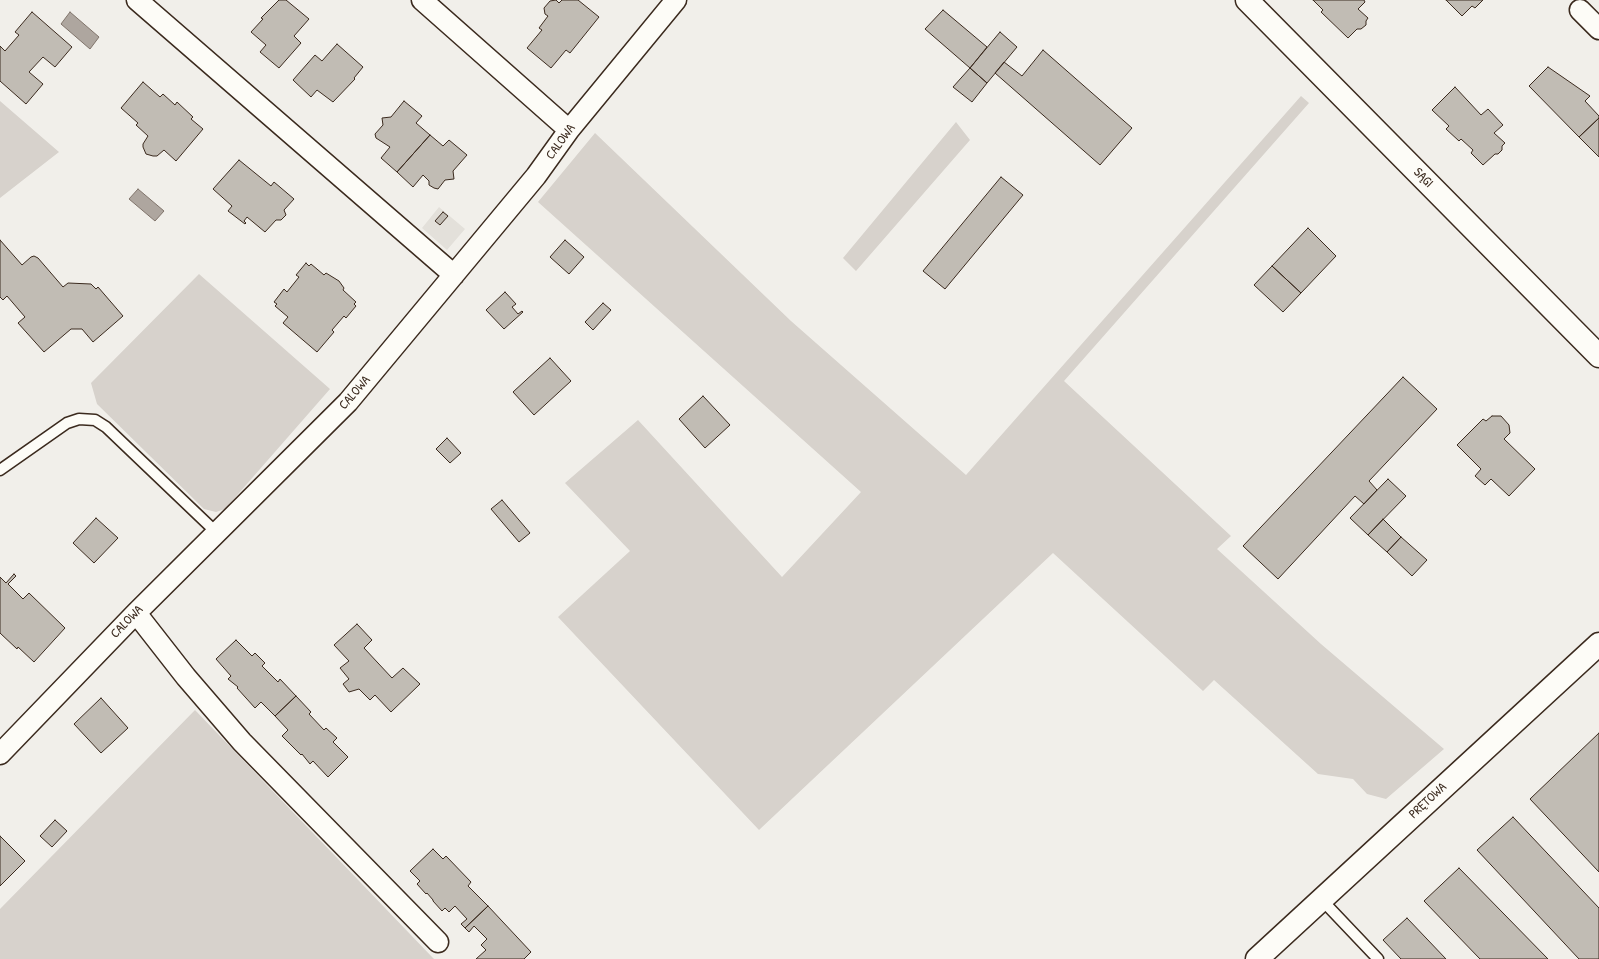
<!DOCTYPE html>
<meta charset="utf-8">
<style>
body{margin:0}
canvas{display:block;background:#f1efea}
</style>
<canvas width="1599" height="959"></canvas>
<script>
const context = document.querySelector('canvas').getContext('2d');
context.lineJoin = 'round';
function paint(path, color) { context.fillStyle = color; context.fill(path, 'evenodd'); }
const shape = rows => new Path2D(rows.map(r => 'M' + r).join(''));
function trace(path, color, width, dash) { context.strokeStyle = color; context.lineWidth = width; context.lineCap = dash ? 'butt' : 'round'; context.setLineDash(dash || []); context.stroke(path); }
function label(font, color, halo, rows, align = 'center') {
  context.font = font + ' "Patrick Hand",sans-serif'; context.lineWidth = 3; context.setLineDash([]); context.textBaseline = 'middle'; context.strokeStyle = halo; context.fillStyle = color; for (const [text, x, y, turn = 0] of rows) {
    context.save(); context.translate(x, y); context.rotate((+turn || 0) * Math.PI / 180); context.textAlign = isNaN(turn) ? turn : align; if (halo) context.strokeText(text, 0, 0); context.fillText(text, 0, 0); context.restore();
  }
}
paint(shape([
 [439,207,465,229,447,250,422,228]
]), '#e3e0da');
paint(shape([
 [1301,96,1309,103,1064,381,1231,536,1217,549,1321,644,1444,749,1386,799,1367,794,1353,779,1318,774,1214,680,1203,691,1053,553,759,830,558,617,630,551,565,483,638,420,782,577,861,492,538,202,595,133,791,321,966,475],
 [0,101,59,152,0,198],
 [956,122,970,140,856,271,843,258],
 [199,274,330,389,225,509,216,512,204,509,97,404,91,383],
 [195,710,433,958,434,959,0,959,0,909]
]), '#d7d2cc');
const water = shape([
 [70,12,99,37,90,49,61,24,70,12],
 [138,189,164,211,155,221,129,199,138,189]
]);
paint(water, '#aea69f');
trace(water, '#80746b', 1);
const building = shape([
 [279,0,286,0,309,19,294,36,301,43,279,68,260,52,266,45,251,32,263,19,261,18,279,0],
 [556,0,559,3,562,0,578,0,599,17,570,53,566,50,551,68,527,48,542,30,539,28,548,16,545,14,544,8,550,1,556,0],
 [1313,0,1364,0,1365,2,1358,9,1368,18,1366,21,1366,25,1361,29,1357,29,1348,38,1321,12,1323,10,1313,0],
 [1446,0,1483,0,1475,8,1472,6,1462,16,1446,0],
 [943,10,987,47,970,68,925,29,943,10],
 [32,12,72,47,55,67,43,57,29,72,43,84,26,104,0,81,0,46,5,51,19,35,15,32,32,12],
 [1000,32,1017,47,987,83,970,68,1000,32],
 [337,44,363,67,354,78,355,79,333,102,317,90,311,97,293,80,315,55,322,61,337,44],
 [1043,50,1132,128,1100,165,995,73,1004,62,1022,76,1043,50],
 [1548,67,1590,96,1585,101,1599,116,1599,118,1579,137,1529,86,1548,67],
 [970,68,987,83,972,102,953,87,970,68],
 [143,82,160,97,163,94,175,105,177,102,193,117,191,119,203,129,176,161,164,150,157,156,153,156,146,154,143,147,143,144,148,136,136,125,138,123,121,108,143,82],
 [1455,87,1481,115,1488,109,1503,125,1494,133,1505,143,1502,146,1502,150,1498,154,1495,154,1483,165,1471,153,1473,150,1461,139,1459,141,1446,129,1449,126,1432,110,1455,87],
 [404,101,422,116,416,123,430,135,397,172,381,158,390,147,376,138,375,134,383,125,382,118,391,117,404,101],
 [1599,118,1599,157,1579,137,1599,118],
 [430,135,443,146,449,140,467,155,453,171,454,179,445,180,438,189,434,188,429,185,429,181,423,175,413,187,397,172,430,135],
 [239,160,271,186,274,182,294,199,284,210,286,215,281,220,276,220,265,232,247,217,244,221,246,223,245,224,228,211,232,206,213,189,239,160],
 [1001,177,1023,195,945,289,923,271,1001,177],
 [443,212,448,216,440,225,435,221,443,212],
 [1308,228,1336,256,1301,293,1272,266,1308,228],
 [0,240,22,265,31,257,34,256,38,258,63,287,68,283,91,284,96,289,98,287,123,316,93,342,82,329,71,329,44,352,18,323,25,317,7,296,3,300,0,297,0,240],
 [565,240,584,257,569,274,550,257,565,240],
 [306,263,309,266,311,264,324,275,326,273,339,281,344,288,343,290,356,302,354,304,356,306,346,318,344,316,332,330,334,332,317,352,283,323,288,317,275,306,277,304,274,302,284,289,287,292,299,277,296,275,306,263],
 [1272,266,1301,293,1283,312,1254,285,1272,266],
 [505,292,516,304,512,307,518,314,522,311,523,312,504,329,486,310,505,292],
 [603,303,611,310,593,330,585,322,603,303],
 [550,358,571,381,534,415,513,392,550,358],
 [1403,377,1437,409,1369,481,1377,490,1364,504,1355,496,1278,579,1243,546,1403,377],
 [703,396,730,425,705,448,679,419,703,396],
 [1492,416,1501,416,1509,425,1510,433,1504,439,1535,469,1509,496,1491,479,1485,485,1475,476,1481,469,1457,445,1483,419,1486,421,1492,416],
 [447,438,461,453,450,463,436,449,447,438],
 [1388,479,1406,496,1368,535,1350,518,1388,479],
 [502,500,530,533,519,542,491,509,502,500],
 [96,518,118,538,94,563,73,543,96,518],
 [1383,519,1401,537,1387,552,1368,535,1383,519],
 [1401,537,1427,560,1412,576,1387,552,1401,537],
 [14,574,16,576,8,584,23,599,29,593,65,628,34,662,18,647,17,649,0,633,0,577,6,583,14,574],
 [357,624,372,640,364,648,392,678,403,668,420,684,391,712,375,695,370,700,359,689,349,692,343,684,349,679,340,668,349,661,334,645,357,624],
 [236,640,252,656,255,653,265,663,262,666,278,682,280,679,296,696,275,716,261,702,255,708,237,688,238,687,228,679,231,676,216,659,236,640],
 [296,696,311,712,309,714,324,730,326,728,337,738,333,742,348,757,328,777,313,761,310,764,302,754,301,755,282,736,288,730,275,716,296,696],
 [101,698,128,728,101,753,74,724,101,698],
 [1599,733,1599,872,1530,799,1599,733],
 [1513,817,1599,908,1599,959,1579,959,1477,850,1513,817],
 [55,820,67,831,52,847,40,836,55,820],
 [0,836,25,861,0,886,0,836],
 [433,849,443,859,446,856,471,882,468,886,488,906,465,928,461,924,467,919,455,906,449,912,445,908,442,911,433,901,433,900,427,893,426,894,417,884,420,881,410,871,433,849],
 [1459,868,1548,959,1480,959,1424,901,1459,868],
 [488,906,531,952,524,959,476,959,486,950,481,945,487,939,474,926,469,932,465,928,488,906],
 [1407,918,1446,959,1401,959,1383,940,1407,918]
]);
paint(building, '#c1bcb4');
trace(building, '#3b2a1e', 1);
const service = shape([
 [0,470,67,423,79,419,95,420,106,427,217,533],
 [1321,899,1378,959]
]);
const minor = shape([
 [137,0,454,275],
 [422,0,569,130],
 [1580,10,1599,29],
 [136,613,186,677,242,742,438,942],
 [0,754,136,613,348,402,536,176,569,130,676,0]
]);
const tertiary = shape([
 [1247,0,1599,356],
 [1257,959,1599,644]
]);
trace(service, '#3b2a1e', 13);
trace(minor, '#3b2a1e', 23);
trace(tertiary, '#3b2a1e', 25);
trace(service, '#fdfcf7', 10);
trace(minor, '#fdfcf7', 20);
trace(tertiary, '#fdfcf7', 22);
label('13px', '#3b2a1e', '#fdfcf7', [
 ["CALOWA",561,142,-54],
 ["SĄGI",1423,178,45],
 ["CALOWA",355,393,-49],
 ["CALOWA",127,622,-46],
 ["PRĘTOWA",1428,801,-43]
]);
</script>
